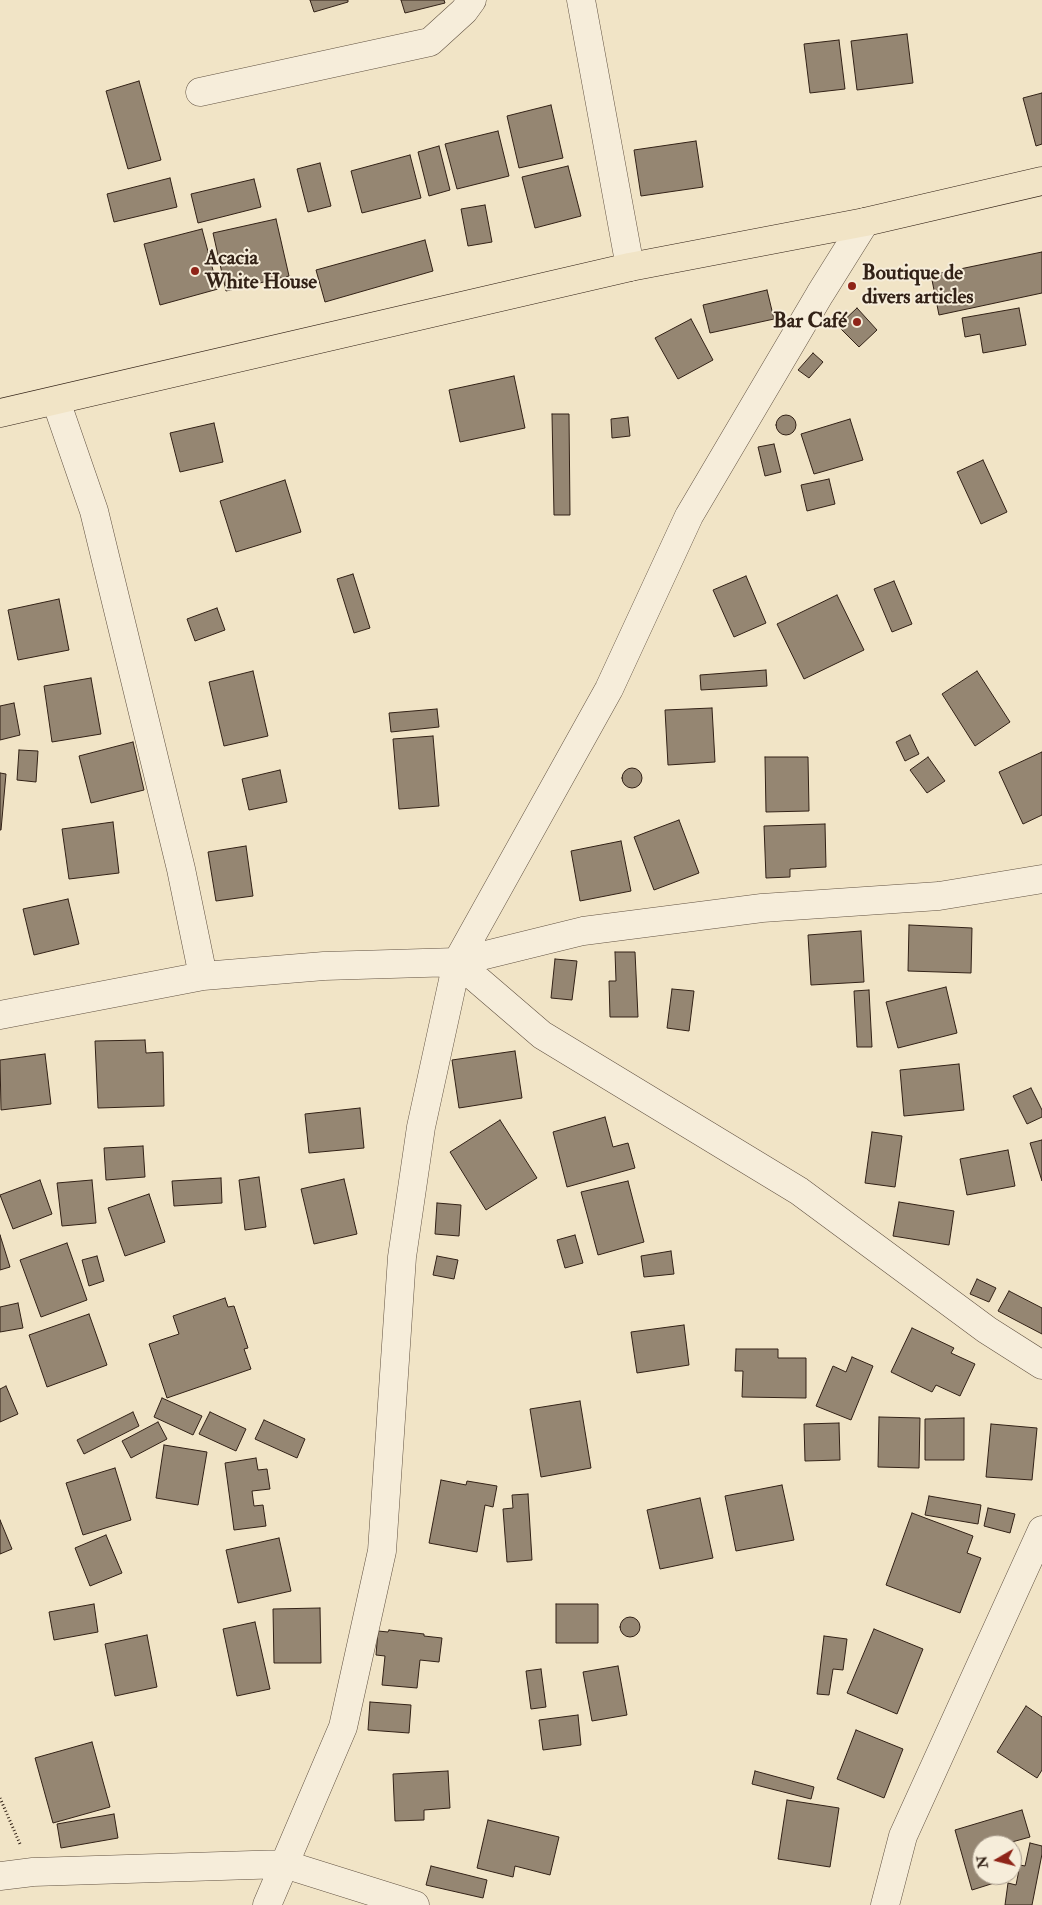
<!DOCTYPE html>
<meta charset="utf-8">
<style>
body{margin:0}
#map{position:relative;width:1042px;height:1905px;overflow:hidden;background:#f1e4c6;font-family:"IM FELL Double Pica",serif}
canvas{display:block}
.north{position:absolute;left:972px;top:1835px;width:50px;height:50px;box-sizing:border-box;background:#f6edda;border:1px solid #a89b8c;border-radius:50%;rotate:262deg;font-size:14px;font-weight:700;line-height:20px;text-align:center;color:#322116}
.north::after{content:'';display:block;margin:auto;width:18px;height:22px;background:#8f2418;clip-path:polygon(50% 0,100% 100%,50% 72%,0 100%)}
</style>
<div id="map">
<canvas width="1042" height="1905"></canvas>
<div class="north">N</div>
</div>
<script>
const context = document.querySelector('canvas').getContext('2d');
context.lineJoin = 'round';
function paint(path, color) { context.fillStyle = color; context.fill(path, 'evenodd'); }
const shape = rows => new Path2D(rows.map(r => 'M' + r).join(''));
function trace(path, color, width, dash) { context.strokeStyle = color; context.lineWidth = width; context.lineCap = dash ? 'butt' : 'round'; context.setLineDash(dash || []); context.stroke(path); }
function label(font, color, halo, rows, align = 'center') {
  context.font = font + ' "IM FELL Double Pica",serif'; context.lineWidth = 4; context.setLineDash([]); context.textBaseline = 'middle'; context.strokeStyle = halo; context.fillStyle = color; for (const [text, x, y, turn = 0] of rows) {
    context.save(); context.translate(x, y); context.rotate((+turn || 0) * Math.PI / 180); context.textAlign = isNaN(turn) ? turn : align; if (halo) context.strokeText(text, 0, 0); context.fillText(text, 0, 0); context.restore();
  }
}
const building = shape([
 [310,0,348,0,348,2,314,12,310,0],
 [401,0,444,0,445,3,405,13,401,0],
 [907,34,913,83,857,90,851,41,907,34],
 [839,40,845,89,810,93,804,44,839,40],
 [139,81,161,160,128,169,106,91,139,81],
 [1042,93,1042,144,1036,146,1023,98,1042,93],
 [551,105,563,158,519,168,507,116,551,105],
 [498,131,509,176,457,189,445,144,498,131],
 [696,141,703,187,641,196,634,150,696,141],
 [439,146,450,190,429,196,418,152,439,146],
 [410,155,421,198,362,213,351,171,410,155],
 [320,163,331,206,308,212,297,169,320,163],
 [568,166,581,216,535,228,522,177,568,166],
 [170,178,177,207,114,222,107,194,170,178],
 [254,179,261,207,198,223,191,194,254,179],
 [485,205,492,242,468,246,461,209,485,205],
 [276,219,289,276,226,291,213,233,276,219],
 [202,229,218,289,160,305,144,244,202,229],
 [425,240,433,271,325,302,316,270,425,240],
 [1042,252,1042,293,939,315,931,275,1042,252],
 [767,290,774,319,710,333,703,305,767,290],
 [857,308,877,330,859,347,838,326,857,308],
 [1019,308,1026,345,983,353,980,334,965,337,962,318,1019,308],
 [691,319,713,360,678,379,655,338,691,319],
 [813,353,823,362,809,378,798,370,813,353],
 [514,376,525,428,460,442,449,390,514,376],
 [552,414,569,414,570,515,554,515,552,414],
 '776 425a10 10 0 1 1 20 0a10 10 0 1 1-20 0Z',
 [628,417,630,436,612,438,611,419,628,417],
 [850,419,863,460,814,474,801,434,850,419],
 [214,423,223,462,180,472,170,433,214,423],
 [774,444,781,472,765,476,758,447,774,444],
 [983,460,1007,512,981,524,957,472,983,460],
 [829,479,835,504,807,511,801,485,829,479],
 [285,480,301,532,236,552,220,501,285,480],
 [353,574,370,628,354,633,337,579,353,574],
 [746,576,766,623,734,637,713,590,746,576],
 [894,581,912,624,892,632,874,589,894,581],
 [837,595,864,650,804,679,777,624,837,595],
 [59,599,69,650,18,660,8,610,59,599],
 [217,608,225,630,195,641,187,619,217,608],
 [766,670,767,686,701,690,700,675,766,670],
 [253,671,268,736,224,746,209,682,253,671],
 [977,671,1010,722,975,746,942,694,977,671],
 [91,678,101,734,52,742,44,686,91,678],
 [14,703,20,735,0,740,0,706,14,703],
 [712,708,715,762,668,765,665,710,712,708],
 [437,709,439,727,391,732,389,713,437,709],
 [910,735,919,754,905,761,896,742,910,735],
 [433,736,439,806,399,809,393,739,433,736],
 [133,742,144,790,91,803,79,756,133,742],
 [19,750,38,751,36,782,17,780,19,750],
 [1042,752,1042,815,1023,824,999,772,1042,752],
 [765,757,808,757,809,811,766,812,765,757],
 [928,757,945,781,927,793,910,770,928,757],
 '622 778a10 10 0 1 1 20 0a10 10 0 1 1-20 0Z',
 [280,770,287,802,249,810,242,779,280,770],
 [0,773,6,774,1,830,0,830,0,773],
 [679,820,699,873,654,890,634,837,679,820],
 [113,822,119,873,69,879,62,829,113,822],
 [825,824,826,867,790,869,790,877,766,878,764,826,825,824],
 [621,841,631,891,580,901,571,851,621,841],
 [246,846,253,896,216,901,208,852,246,846],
 [68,899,79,944,34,955,23,909,68,899],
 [909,925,972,928,971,973,908,971,909,925],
 [861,931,864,982,811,985,808,935,861,931],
 [615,952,635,952,638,1017,610,1017,609,981,616,981,615,952],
 [555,959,577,961,572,1000,551,998,555,959],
 [946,987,957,1033,898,1048,886,1002,946,987],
 [672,989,694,991,689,1031,667,1028,672,989],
 [869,990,872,1047,857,1047,854,991,869,990],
 [145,1040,146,1053,163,1052,164,1106,98,1108,95,1041,145,1040],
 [515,1051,522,1098,459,1108,452,1060,515,1051],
 [45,1054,51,1104,1,1110,0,1060,45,1054],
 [959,1064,964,1110,904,1116,900,1070,959,1064],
 [1031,1088,1042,1110,1042,1117,1027,1124,1013,1096,1031,1088],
 [360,1108,364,1148,309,1153,305,1114,360,1108],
 [605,1117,613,1147,628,1143,635,1168,567,1187,553,1132,605,1117],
 [500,1120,537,1178,486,1210,450,1152,500,1120],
 [872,1132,902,1136,895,1187,865,1183,872,1132],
 [1042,1140,1042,1181,1030,1143,1042,1140],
 [143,1146,145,1177,106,1180,104,1148,143,1146],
 [1008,1150,1015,1186,967,1195,960,1159,1008,1150],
 [259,1177,266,1227,245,1230,239,1180,259,1177],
 [221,1178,222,1203,174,1206,172,1181,221,1178],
 [344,1179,357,1234,314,1244,301,1189,344,1179],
 [40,1180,52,1214,13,1229,0,1195,40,1180],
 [92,1180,96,1223,62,1226,57,1183,92,1180],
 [628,1181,644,1242,598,1255,581,1192,628,1181],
 [149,1194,165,1242,125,1256,108,1208,149,1194],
 [899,1202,954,1211,949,1245,893,1236,899,1202],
 [437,1203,461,1205,459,1236,435,1234,437,1203],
 [0,1235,10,1267,0,1270,0,1235],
 [575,1235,583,1263,565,1268,557,1240,575,1235],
 [67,1243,87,1300,41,1317,20,1260,67,1243],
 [671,1251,674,1274,644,1277,641,1256,671,1251],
 [97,1256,104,1281,89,1286,82,1260,97,1256],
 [437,1256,458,1260,454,1279,433,1275,437,1256],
 [977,1279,996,1288,989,1302,970,1294,977,1279],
 [1009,1291,1042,1308,1042,1334,998,1311,1009,1291],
 [225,1298,228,1307,234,1306,248,1348,244,1349,251,1369,167,1398,149,1344,179,1334,173,1316,225,1298],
 [18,1303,23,1328,0,1332,0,1307,18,1303],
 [89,1314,107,1365,47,1387,29,1335,89,1314],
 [684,1325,689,1365,637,1373,631,1332,684,1325],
 [912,1328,954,1348,951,1353,975,1364,960,1396,936,1385,932,1392,891,1372,912,1328],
 [736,1349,778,1349,778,1358,806,1358,806,1398,742,1397,743,1371,735,1371,736,1349],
 [852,1357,873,1366,851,1420,816,1406,833,1366,846,1372,852,1357],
 [6,1386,18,1414,0,1422,0,1389,6,1386],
 [162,1398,202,1416,193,1435,154,1417,162,1398],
 [580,1401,591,1468,541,1477,530,1409,580,1401],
 [133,1412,139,1426,84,1454,77,1440,133,1412],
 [210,1412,246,1429,236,1451,199,1434,210,1412],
 [879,1417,920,1418,919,1468,878,1467,879,1417],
 [964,1418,964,1460,925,1460,925,1419,964,1418],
 [264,1420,305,1439,297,1458,255,1439,264,1420],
 [158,1422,167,1439,131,1458,122,1441,158,1422],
 [839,1423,840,1460,805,1461,804,1424,839,1423],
 [991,1424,1037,1428,1032,1480,986,1477,991,1424],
 [164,1445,207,1452,198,1505,156,1498,164,1445],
 [256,1458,258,1470,267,1469,270,1489,252,1491,254,1506,263,1505,266,1526,234,1530,225,1463,256,1458],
 [115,1468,131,1520,83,1535,66,1483,115,1468],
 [441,1480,466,1485,467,1481,497,1486,493,1507,485,1505,477,1552,429,1543,441,1480],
 [782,1485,794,1540,736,1551,725,1496,782,1485],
 [528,1494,532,1560,507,1562,503,1509,513,1508,512,1495,528,1494],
 [929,1496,981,1505,978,1524,925,1515,929,1496],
 [700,1498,713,1558,660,1569,647,1510,700,1498],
 [988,1508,1015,1514,1010,1533,984,1526,988,1508],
 [912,1513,973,1536,967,1553,981,1558,960,1613,886,1585,912,1513],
 [0,1520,12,1549,0,1554,0,1520],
 [106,1535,122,1573,90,1586,75,1548,106,1535],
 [279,1538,291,1591,238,1603,226,1550,279,1538],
 [94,1604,98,1632,54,1640,49,1612,94,1604],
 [556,1604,598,1604,598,1643,556,1643,556,1604],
 [320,1608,321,1663,274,1663,273,1609,320,1608],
 '620 1627a10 10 0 1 1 20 0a10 10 0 1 1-20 0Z',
 [255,1622,270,1689,237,1696,223,1629,255,1622],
 [874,1629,923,1649,897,1714,847,1693,874,1629],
 [389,1630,424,1634,424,1636,442,1638,439,1662,420,1660,417,1688,382,1685,385,1656,376,1655,378,1631,388,1632,389,1630],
 [147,1635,157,1687,115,1696,105,1644,147,1635],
 [824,1636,847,1639,843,1670,833,1669,829,1695,817,1694,824,1636],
 [618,1666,627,1715,592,1721,583,1672,618,1666],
 [541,1669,546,1707,531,1709,526,1671,541,1669],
 [370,1702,411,1705,409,1733,368,1730,370,1702],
 [1026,1706,1042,1717,1042,1770,1037,1778,997,1752,1026,1706],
 [578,1715,581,1745,543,1750,539,1720,578,1715],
 [856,1730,903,1749,884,1798,837,1779,856,1730],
 [92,1742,110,1807,53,1823,35,1758,92,1742],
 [448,1771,450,1808,424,1810,424,1820,395,1821,393,1774,448,1771],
 [755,1771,814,1787,811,1799,752,1784,755,1771],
 [787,1800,839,1808,830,1867,778,1859,787,1800],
 [1022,1810,1030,1837,1001,1845,982,1845,982,1875,1009,1875,1010,1878,972,1890,955,1830,1022,1810],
 [114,1814,118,1838,61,1848,57,1824,114,1814],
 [488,1820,559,1837,550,1875,515,1866,513,1877,477,1868,488,1820],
 [1030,1843,1042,1846,1042,1854,1032,1905,1005,1905,1008,1883,1016,1885,1020,1865,1025,1866,1030,1843],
 [431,1866,487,1880,483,1898,426,1885,431,1866]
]);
paint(building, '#958672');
trace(building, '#322116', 1);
const minor = shape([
 [581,0,630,267],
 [200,92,430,42,464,11,472,0],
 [56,401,94,511,181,869,203,976],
 [457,962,542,1035,799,1191,987,1330,1042,1365],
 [0,1015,203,976,324,966,457,962,583,931,762,908,939,896,1042,879],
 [0,1876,33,1872,284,1864,415,1905],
 [267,1905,343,1727,382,1551,402,1257,421,1127,457,962,609,689,689,516,820,294,865,222],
 [885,1905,903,1836,1042,1530]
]);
const highway = shape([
 [0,413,630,267,865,222,1042,181]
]);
trace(minor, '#625242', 29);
trace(highway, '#322116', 29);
trace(shape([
 [0,1798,20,1844]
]), '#322116', 3, [1, 2.5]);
trace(minor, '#f6edda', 28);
trace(highway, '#f1e4c6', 28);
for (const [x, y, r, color] of [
 [195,271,5,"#8f2418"],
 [852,286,5,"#8f2418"],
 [857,322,5,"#8f2418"]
]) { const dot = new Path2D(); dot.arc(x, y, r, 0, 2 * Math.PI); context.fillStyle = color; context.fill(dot); trace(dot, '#f6edda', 2); }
label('bold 21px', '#322116', '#f6edda', [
 ["Acacia",205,259],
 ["White House",205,283],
 ["Boutique de",862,274],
 ["divers articles",862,298],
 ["Bar Café",847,322,"right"]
], 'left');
</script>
